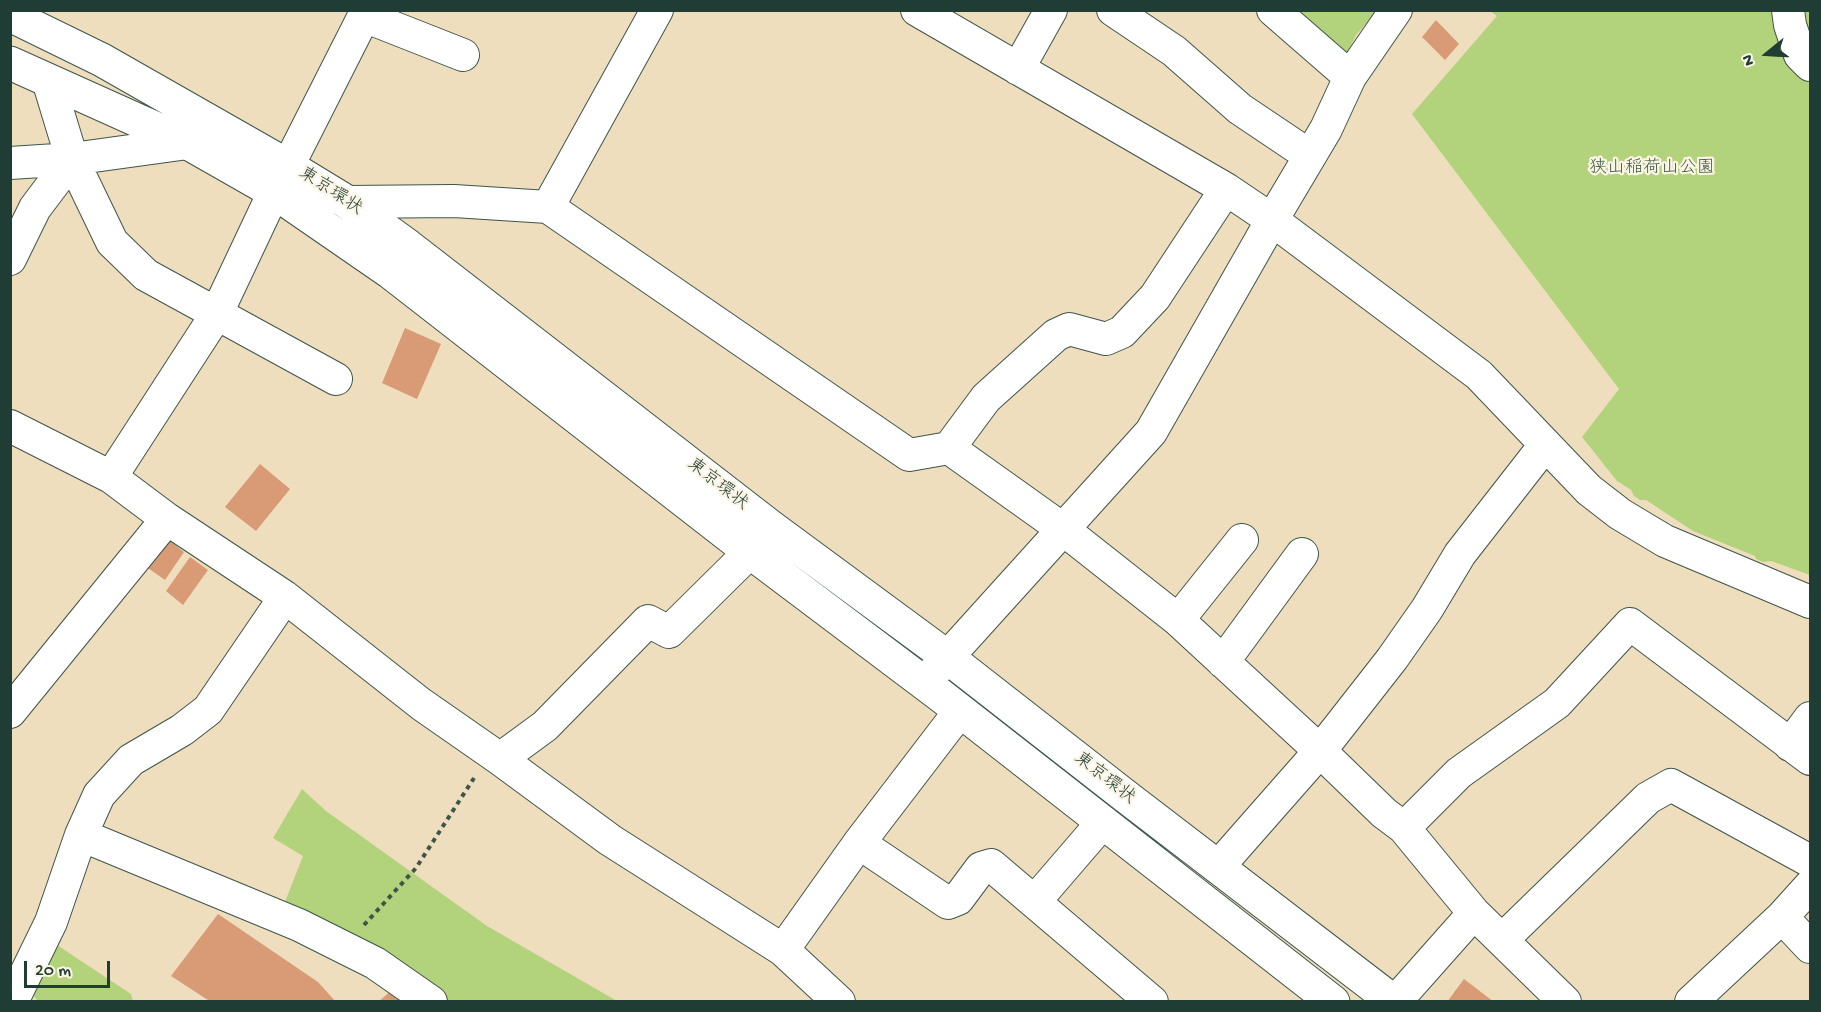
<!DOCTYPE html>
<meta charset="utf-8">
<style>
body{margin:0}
#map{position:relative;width:1821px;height:1012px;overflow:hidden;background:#efdebd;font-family:"Gochi Hand",sans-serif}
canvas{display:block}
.frame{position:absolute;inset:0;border:12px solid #1f3d34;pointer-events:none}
.north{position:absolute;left:1737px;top:24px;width:60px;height:60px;-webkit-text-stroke:4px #fcf5e5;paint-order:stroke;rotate:252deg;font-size:16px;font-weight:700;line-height:24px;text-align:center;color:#1f3d34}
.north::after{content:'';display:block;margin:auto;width:21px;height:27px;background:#1f3d34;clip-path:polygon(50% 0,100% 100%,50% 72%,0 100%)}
.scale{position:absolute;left:24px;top:961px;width:86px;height:27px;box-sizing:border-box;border:3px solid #1f3d34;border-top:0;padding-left:8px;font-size:18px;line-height:21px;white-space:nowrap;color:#1f3d34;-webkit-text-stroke:4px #fcf5e5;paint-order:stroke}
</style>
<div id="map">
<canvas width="1821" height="1012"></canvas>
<div class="frame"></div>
<div class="north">N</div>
<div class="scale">20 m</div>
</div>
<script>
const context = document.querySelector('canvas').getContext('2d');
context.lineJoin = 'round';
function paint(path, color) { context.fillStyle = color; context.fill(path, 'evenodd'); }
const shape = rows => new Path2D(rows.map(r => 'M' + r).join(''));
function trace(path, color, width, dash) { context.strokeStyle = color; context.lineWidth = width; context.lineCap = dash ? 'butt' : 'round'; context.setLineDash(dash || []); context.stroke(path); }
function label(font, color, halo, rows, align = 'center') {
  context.font = font + ' "Gochi Hand","Klee One",sans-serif'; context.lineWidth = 4.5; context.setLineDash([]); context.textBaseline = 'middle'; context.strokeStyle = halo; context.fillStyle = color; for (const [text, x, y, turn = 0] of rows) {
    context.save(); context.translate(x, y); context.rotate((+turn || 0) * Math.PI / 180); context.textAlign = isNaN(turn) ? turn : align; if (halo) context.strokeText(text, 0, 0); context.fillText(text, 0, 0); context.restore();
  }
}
paint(shape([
 [1284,11,1385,11,1369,20,1356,35,1344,60],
 [1490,11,1810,11,1810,575,1771,561,1763,562,1756,559,1755,556,1693,531,1646,500,1640,500,1634,496,1631,490,1617,481,1582,437,1619,389,1412,114,1497,16],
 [302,789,326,811,487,926,617,1001,449,1001,354,940,283,907,303,856,273,838],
 [57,945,131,994,133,1001,38,1001,29,991]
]), '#b2d37b');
paint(shape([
 [1436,20,1459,44,1445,60,1422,37],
 [405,328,441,344,417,399,382,383],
 [260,464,290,489,256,531,225,507],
 [165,537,184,552,165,580,145,566],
 [190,557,208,570,183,605,166,591],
 [218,914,318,982,336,1002,211,1002,171,976],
 [1464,979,1494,1002,1447,1002],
 [392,990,402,1002,378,1002]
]), '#d89b75');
const minor = shape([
 [917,10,1226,189,1272,220,1479,375,1589,490,1620,514,1665,541,1810,602],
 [1113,10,1174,51,1240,109,1310,156],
 [1273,10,1350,77],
 [1788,10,1790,25,1800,55,1810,65],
 [364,16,463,55],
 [1018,69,1051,10],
 [48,80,72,159,112,242,146,275,336,379],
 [10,163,72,159,188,143],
 [288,166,367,10],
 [347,202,454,201,548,207,909,455,949,448,1064,530,1178,620,1320,751,1384,813,1404,828,1474,913,1565,1002],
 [548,207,657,10],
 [10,259,35,208,72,159],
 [10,426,111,477,167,519,285,597,421,704,500,759,610,840,783,950,839,1002],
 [949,448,986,398,1056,335,1069,329,1106,339,1122,332,1155,297,1226,189],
 [111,477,216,315,274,192],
 [1178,620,1242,540],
 [1223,662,1302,554],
 [924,683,1151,432,1272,220,1326,129,1350,77,1396,10],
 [10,712,167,519],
 [1790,745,1810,718],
 [500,759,545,726,648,621,669,632,750,552],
 [1404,828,1459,773,1557,703,1630,624,1810,759],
 [81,835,299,925,375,963,431,1002],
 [859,843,948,903,958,899,981,868,991,865,1152,1002],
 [1218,867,1320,751,1392,659,1427,609,1460,554,1545,445],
 [1035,901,1103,822],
 [1782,917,1810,947],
 [1503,939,1648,798,1671,785,1810,861],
 [783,950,859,843,960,711],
 [12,1002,51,922,81,835,99,795,131,760,182,730,208,710,285,597],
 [1395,1002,1474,913],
 [1691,1002,1782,917,1810,886]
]);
const highway = shape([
 [10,15,102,60,288,166,347,202,408,246,771,527,946,656,1124,795,1394,1002],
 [10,63,188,143,274,192,390,272,750,552,940,695,1333,1002]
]);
trace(minor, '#3e5549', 34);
trace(highway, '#3e5549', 35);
trace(shape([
 [364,925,416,868,474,778]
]), '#3e5549', 4, [4.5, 4.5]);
trace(minor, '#fff', 32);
trace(highway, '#fff', 33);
label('18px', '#3c5b42', '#fcf5e5', [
 ["狭山稲荷山公園",1652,169]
]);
label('18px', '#1f3d34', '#fcf5e5', [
 ["東京環状",330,192,33],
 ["東京環状",717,485,38],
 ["東京環状",1104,779,38]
]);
</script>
